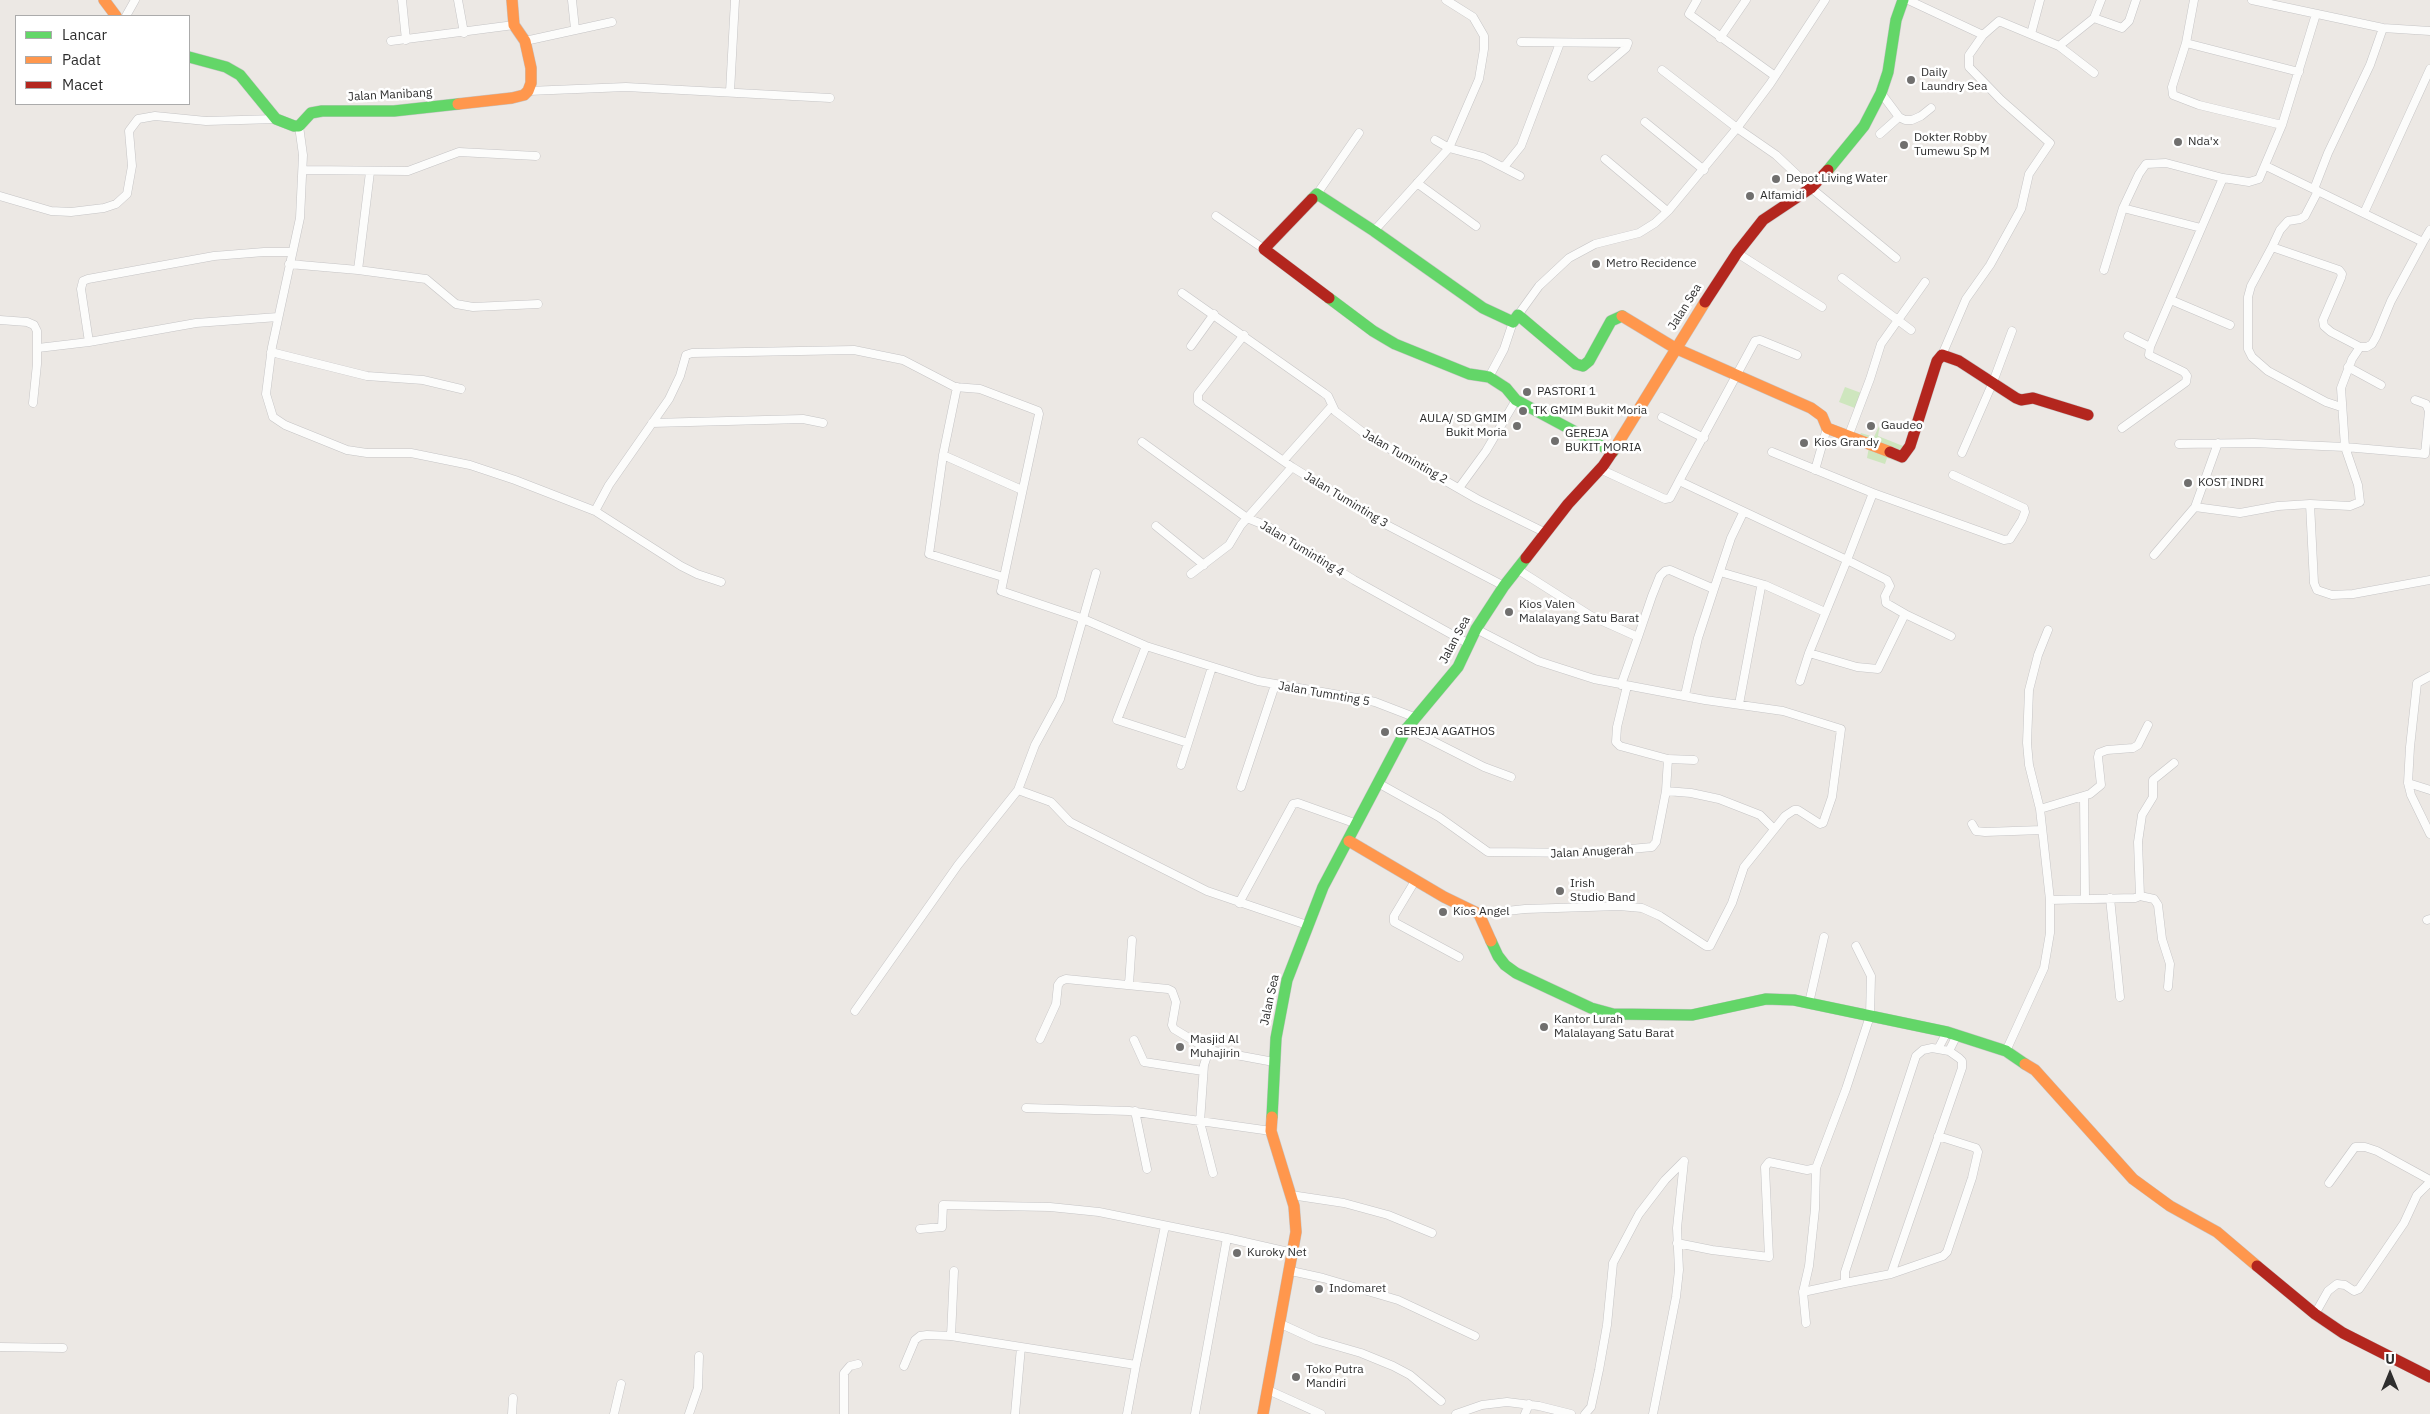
<!DOCTYPE html>
<style>
body{margin:0}
#map{position:relative;width:2430px;height:1414px;overflow:hidden;background:#ece8e4;font-family:"IBM Plex Sans",sans-serif}
canvas{display:block}
.legend{position:absolute;left:15px;top:15px;width:175px;height:90px;box-sizing:border-box;background:#fff;border:1px solid #ababab;margin:0;padding:6px 9px;list-style:none;font-size:15px;color:#2e2e2e}
.legend li{display:flex;align-items:center;gap:10px;height:25px}
.legend b{width:25px;border:1px solid #ababab}
.north{position:absolute;left:2365px;top:1349px;width:50px;height:50px;-webkit-text-stroke:4px #fff;paint-order:stroke;rotate:0deg;font-size:14px;font-weight:700;line-height:20px;text-align:center;color:#2e2e2e}
.north::after{content:'';display:block;margin:auto;width:18px;height:22px;background:#2e2e2e;clip-path:polygon(50% 0,100% 100%,50% 72%,0 100%)}
</style>
<div id="map">
<canvas width="2430" height="1414"></canvas>
<ul class="legend">
<li><b style="height:6px;background:#63d668"></b>Lancar</li>
<li><b style="height:6px;background:#ff974d"></b>Padat</li>
<li><b style="height:6px;background:#b3261e"></b>Macet</li>
</ul>
<div class="north">U</div>
</div>
<script>
const context = document.querySelector('canvas').getContext('2d');
context.lineJoin = 'round';
function paint(path, color) { context.fillStyle = color; context.fill(path, 'evenodd'); }
const shape = rows => new Path2D(rows.map(r => 'M' + r).join(''));
function trace(path, color, width, dash) { context.strokeStyle = color; context.lineWidth = width; context.lineCap = dash ? 'butt' : 'round'; context.setLineDash(dash || []); context.stroke(path); }
function label(font, color, halo, rows, align = 'center') {
  context.font = font + ' "IBM Plex Sans",sans-serif'; context.lineWidth = 5; context.setLineDash([]); context.textBaseline = 'middle'; context.strokeStyle = halo; context.fillStyle = color; for (const [text, x, y, turn = 0] of rows) {
    context.save(); context.translate(x, y); context.rotate((+turn || 0) * Math.PI / 180); context.textAlign = isNaN(turn) ? turn : align; if (halo) context.strokeText(text, 0, 0); context.fillText(text, 0, 0); context.restore();
  }
}
paint(shape([
 [1845,387,1864,394,1860,410,1839,402],
 [1880,424,1878,436,1908,448,1902,463,1887,458,1885,464,1867,458,1870,441,1859,437,1861,433,1874,437]
]), '#cee6be');
const street = shape([
 [402,0,406,40],
 [458,0,464,33],
 [572,0,575,29],
 [1446,0,1473,17,1484,36,1484,49,1479,79,1449,148,1483,157,1520,176],
 [1697,0,1689,14,1775,76],
 [1825,0,1770,84,1737,128,1776,155,1811,188,1896,258],
 [1908,0,1983,35,1999,21,2059,46,2094,18,2101,0],
 [2252,0,2383,28,2430,31],
 [126,16,135,0],
 [2094,18,2122,28,2129,21,2136,0],
 [2031,34,2040,0],
 [1720,38,1746,0],
 [391,41,514,25],
 [525,41,612,22],
 [1521,42,1628,43,1626,48,1592,77],
 [2186,43,2299,72],
 [2059,46,2094,73],
 [528,91,626,87,830,98],
 [730,92,735,0],
 [1881,93,1899,117,1905,120,1912,120,1921,116,1931,108],
 [1645,122,1704,170],
 [2282,125,2316,14],
 [299,126,303,155,300,218,272,347,266,394,273,417,285,425,347,450,367,453,411,453,470,465,515,480,595,511],
 [1880,134,1899,117],
 [1605,159,1667,211],
 [2266,166,2423,242,2391,301,2376,337,2372,344,2367,347,2360,347,2331,332,2324,326,2323,320,2341,278,2342,274,2339,270,2272,247,2251,286,2248,297,2248,349,2252,357,2268,371,2326,402,2341,407],
 [1504,167,1521,146,1560,43],
 [303,170,408,171,459,152,536,156],
 [1417,183,1476,226],
 [2314,189,2328,153,2370,65,2383,28],
 [1317,194,1359,133],
 [0,196,51,211,71,212,104,208,116,204,127,194,132,166,129,131,138,119,155,116,206,121,276,119],
 [2123,208,2201,228],
 [2364,213,2430,69],
 [1216,216,1264,249],
 [1374,231,1449,148,1435,140],
 [2423,242,2430,230],
 [2272,247,2280,230,2288,221,2300,219,2305,216,2318,191],
 [1737,253,1822,307],
 [289,264,358,270,426,279,456,304,473,307,538,304],
 [358,270,370,172],
 [2104,270,2123,208,2139,174,2146,164,2166,163,2223,178],
 [1842,278,1911,330],
 [1182,293,1324,393,1328,396,1335,411,1369,437,1477,499,1546,533],
 [2171,300,2230,325],
 [1518,315,1539,286,1569,258,1595,244,1639,233,1655,223,1669,210,1737,128,1662,70],
 [0,320,27,322,34,325,37,331,37,364,33,403],
 [1244,335,1198,394,1198,402,1292,467,1383,523,1504,586],
 [2128,336,2150,347,2223,178,2249,182,2259,179,2282,125,2199,105,2173,95,2172,87,2186,43,2194,0],
 [89,342,81,289,83,281,88,279,214,256,264,252,291,252],
 [1191,346,1214,314],
 [2360,347,2352,359,2341,388,2345,447,2425,454,2429,411,2426,404,2415,400],
 [38,348,89,342,196,323,278,317],
 [271,352,367,376,423,380,461,389],
 [1797,355,1760,340,1755,341,1679,481,1847,560,1809,653],
 [1942,355,1966,299,1990,265,2021,209,2029,174,2050,143,2001,100,1969,67,1969,55,1983,35],
 [2348,367,2381,385],
 [1489,377,1504,349,1513,322],
 [957,387,943,455,1022,490],
 [1662,417,1704,438],
 [652,423,803,419,823,423],
 [2122,428,2186,382,2187,376,2184,372,2149,355,2150,347],
 [1848,437,1870,379,1881,344,1925,282],
 [1142,442,1247,518,1267,526,1354,580,1469,644],
 [1772,452,1873,493,1847,560,1887,580,1890,586,1885,596,1886,603,1905,614],
 [1962,453,1993,382,2012,331],
 [943,455,929,554,1003,577],
 [1284,460,1332,406],
 [1600,469,1665,499,1670,498,1679,481],
 [1815,470,1827,428],
 [1459,488,1486,451,1516,400],
 [1873,493,2004,540,2010,539,2022,520,2025,512,2024,508,1953,475],
 [2310,504,2314,583,2317,590,2332,595,2353,594,2430,580],
 [2195,507,2218,443],
 [1156,526,1204,565],
 [2154,555,2195,507,2240,513,2278,506,2310,504,2350,506,2360,502,2358,485,2345,447,2254,443,2179,444],
 [1517,569,1591,616,1638,637,1652,596,1660,576,1665,571,1670,570,1714,589,1698,638,1685,695],
 [1720,572,1765,585],
 [1191,574,1229,545,1241,525,1292,467],
 [721,582,697,574,681,566,595,511,609,485,669,399,680,376,686,355,692,353,854,350,903,360,955,387,980,389,1038,411,1039,414,1001,591,1081,618,1146,646,1258,681,1357,698,1375,702,1414,717],
 [1714,589,1731,538,1743,513],
 [1476,629,1538,661,1594,679,1705,700,1783,711,1841,729,1832,797,1823,823,1820,824,1798,810,1794,810,1785,816,1744,867,1732,903,1710,946,1706,946,1660,916,1642,908,1619,906,1525,909,1479,914],
 [2048,630,2038,655,2029,690,2027,743,2029,765,2040,809,2050,900],
 [1146,646,1117,720,1188,743,1181,765],
 [2430,676,2417,683,2410,747,2408,783,2411,795,2430,834],
 [1800,681,1809,653,1857,667,1878,669,1905,614,1951,636],
 [1621,685,1638,637],
 [1739,704,1761,587,1765,585,1825,612],
 [1407,728,1484,767,1511,777],
 [1188,743,1212,667],
 [1668,759,1694,760],
 [1378,783,1439,817,1488,852,1588,853,1652,847,1656,842,1660,822,1666,791,1668,759,1620,746,1616,742,1617,727,1627,686],
 [2408,783,2430,790],
 [1241,787,1275,685],
 [1018,790,1035,745,1060,699,1096,573],
 [1666,791,1691,793,1719,799,1760,815,1774,829],
 [2084,797,2085,898],
 [2040,809,2090,794,2101,785,2098,757,2099,753,2107,750,2133,748,2138,745,2148,725],
 [1972,824,1976,831,1985,832,2042,830],
 [1415,881,1394,916,1394,922,1459,957],
 [2140,896,2154,899,2158,905,2162,939,2170,964,2168,987],
 [2110,898,2120,997],
 [1239,903,1293,804,1298,803,1357,824],
 [2427,920,2430,919],
 [1129,984,1132,940],
 [1809,1003,1824,937],
 [855,1011,958,865,1018,790,1051,802,1070,822,1207,891,1307,925],
 [1040,1039,1056,1004,1058,985,1061,981,1066,979,1168,989,1172,991,1176,1002,1172,1025,1174,1029,1209,1050],
 [1134,1040,1144,1062,1203,1071],
 [1938,1049,1947,1032],
 [1949,1051,1957,1035],
 [2006,1051,2044,968,2050,933,2050,900,2135,898,2140,896,2138,842,2142,815,2153,797,2153,780,2174,763],
 [1026,1108,1129,1111,1271,1131],
 [1135,1111,1147,1169],
 [1213,1173,1200,1122,1204,1065,1209,1050,1274,1062],
 [2329,1183,2355,1147,2365,1147,2377,1151,2430,1180],
 [1291,1195,1344,1203,1388,1215,1432,1233],
 [920,1229,942,1227,943,1205,1050,1207,1099,1212,1227,1238],
 [1677,1243,1712,1250,1769,1257,1765,1167,1769,1162,1807,1170,1816,1168,1846,1089,1870,1016,1871,976,1856,946],
 [1291,1271,1323,1278,1398,1300,1475,1336],
 [1891,1274,1962,1068,1962,1061,1959,1058,1949,1051,1932,1048,1923,1050,1916,1056,1845,1272,1845,1283,1891,1274,1943,1256,1947,1252,1972,1178,1978,1152,1976,1148,1938,1136],
 [1803,1292,1845,1283],
 [2315,1314,2328,1291,2337,1284,2345,1285,2354,1291,2359,1289,2404,1223,2417,1195,2430,1182],
 [1806,1323,1803,1292,1809,1266,1815,1209,1816,1168],
 [1281,1324,1316,1340,1361,1353,1393,1366,1410,1375,1441,1401],
 [951,1336,954,1271],
 [0,1347,63,1348],
 [904,1366,915,1340,920,1336,927,1335,951,1336,1136,1365,1165,1226],
 [1268,1390,1321,1414],
 [512,1414,513,1398],
 [614,1414,621,1384],
 [689,1414,698,1388,699,1356],
 [844,1414,844,1373,850,1366,858,1364],
 [1015,1414,1021,1347],
 [1127,1414,1136,1365],
 [1195,1414,1227,1238,1293,1253],
 [1456,1414,1482,1405,1507,1402,1539,1406,1571,1414],
 [1525,1414,1529,1404],
 [1585,1414,1591,1407,1599,1370,1607,1325,1613,1263,1639,1214,1665,1180,1684,1161],
 [1653,1414,1676,1297,1679,1270,1677,1228,1684,1161]
]);
const fast = shape([
 [189,57,226,67,240,75,276,119,294,126,299,126,311,113,322,111,394,111,458,104],
 [1828,170,1864,126,1881,93,1888,72,1896,20,1903,0],
 [1312,199,1317,194,1374,231,1483,308,1513,322,1518,315,1576,364,1583,366,1589,361,1611,321,1622,316],
 [1329,298,1373,331,1395,344,1469,374,1489,377,1506,388,1516,400,1613,452],
 [1491,941,1498,956,1505,965,1516,973,1591,1008,1613,1014,1692,1015,1766,999,1794,1000,1947,1032,2006,1051,2025,1064],
 [1272,1117,1276,1038,1287,980,1323,887,1407,728,1458,667,1476,629,1504,586,1526,558]
]);
const slow = shape([
 [104,0,116,16],
 [458,104,512,98,524,95,528,91,531,83,531,68,525,41,514,25,512,0],
 [1622,316,1675,348,1811,408,1822,416,1827,428,1890,452],
 [1615,448,1705,302],
 [1349,841,1444,897,1479,914,1491,941],
 [2025,1064,2035,1070,2133,1179,2170,1206,2217,1232,2257,1266],
 [1263,1414,1296,1232,1294,1206,1271,1131,1272,1117]
]);
const jam = shape([
 [1312,199,1264,249,1329,298],
 [1705,302,1737,253,1763,220,1811,188,1828,170],
 [1890,452,1902,457,1910,446,1937,361,1942,355,1959,361,2016,398,2021,400,2033,398,2088,415],
 [1526,558,1568,504,1603,466,1615,448],
 [2257,1266,2315,1314,2343,1333,2430,1377]
]);
trace(street, '#c5c4c5', 9);
trace(fast, '#c5c4c5', 12);
trace(slow, '#c5c4c5', 12);
trace(jam, '#c5c4c5', 12);
trace(street, '#fcfcfb', 8);
trace(fast, '#63d668', 11);
trace(slow, '#ff974d', 11);
trace(jam, '#b3261e', 11);
for (const [x, y, r, color] of [
 [1911,80,5,"#706f6e"],
 [2178,142,5,"#706f6e"],
 [1904,145,5,"#706f6e"],
 [1776,179,5,"#706f6e"],
 [1750,196,5,"#706f6e"],
 [1596,264,5,"#706f6e"],
 [1527,392,5,"#706f6e"],
 [1523,411,5,"#706f6e"],
 [1517,426,5,"#706f6e"],
 [1871,426,5,"#706f6e"],
 [1555,441,5,"#706f6e"],
 [1804,443,5,"#706f6e"],
 [2188,483,5,"#706f6e"],
 [1509,612,5,"#706f6e"],
 [1385,732,5,"#706f6e"],
 [1560,891,5,"#706f6e"],
 [1443,912,5,"#706f6e"],
 [1544,1027,5,"#706f6e"],
 [1180,1047,5,"#706f6e"],
 [1237,1253,5,"#706f6e"],
 [1319,1289,5,"#706f6e"],
 [1296,1377,5,"#706f6e"]
]) { const dot = new Path2D(); dot.arc(x, y, r, 0, 2 * Math.PI); context.fillStyle = color; context.fill(dot); trace(dot, '#fff', 2); }
label('12px', '#2e2e2e', '#fff', [
 ["Daily",1921,73],
 ["Laundry Sea",1921,87],
 ["Dokter Robby",1914,138],
 ["Tumewu Sp M",1914,152],
 ["Nda'x",2188,142],
 ["Depot Living Water",1786,179],
 ["Alfamidi",1760,196],
 ["Metro Recidence",1606,264],
 ["PASTORI 1",1537,392],
 ["TK GMIM Bukit Moria",1533,411],
 ["AULA/ SD GMIM",1507,419,"right"],
 ["Bukit Moria",1507,433,"right"],
 ["Gaudeo",1881,426],
 ["GEREJA",1565,434],
 ["BUKIT MORIA",1565,448],
 ["Kios Grandy",1814,443],
 ["KOST INDRI",2198,483],
 ["Kios Valen",1519,605],
 ["Malalayang Satu Barat",1519,619],
 ["GEREJA AGATHOS",1395,732],
 ["Irish",1570,884],
 ["Studio Band",1570,898],
 ["Kios Angel",1453,912],
 ["Kantor Lurah",1554,1020],
 ["Malalayang Satu Barat",1554,1034],
 ["Masjid Al",1190,1040],
 ["Muhajirin",1190,1054],
 ["Kuroky Net",1247,1253],
 ["Indomaret",1329,1289],
 ["Toko Putra",1306,1370],
 ["Mandiri",1306,1384]
], 'left');
label('12px', '#2e2e2e', '#fff', [
 ["Jalan Manibang",390,95,-3],
 ["Jalan Sea",1685,307,-58],
 ["Jalan Tuminting 2",1405,457,30],
 ["Jalan Tuminting 3",1346,500,31],
 ["Jalan Tuminting 4",1302,549,31],
 ["Jalan Sea",1455,640,-62],
 ["Jalan Tumnting 5",1324,694,10],
 ["Jalan Anugerah",1592,852,-3],
 ["Jalan Sea",1270,1000,-78]
]);
</script>
